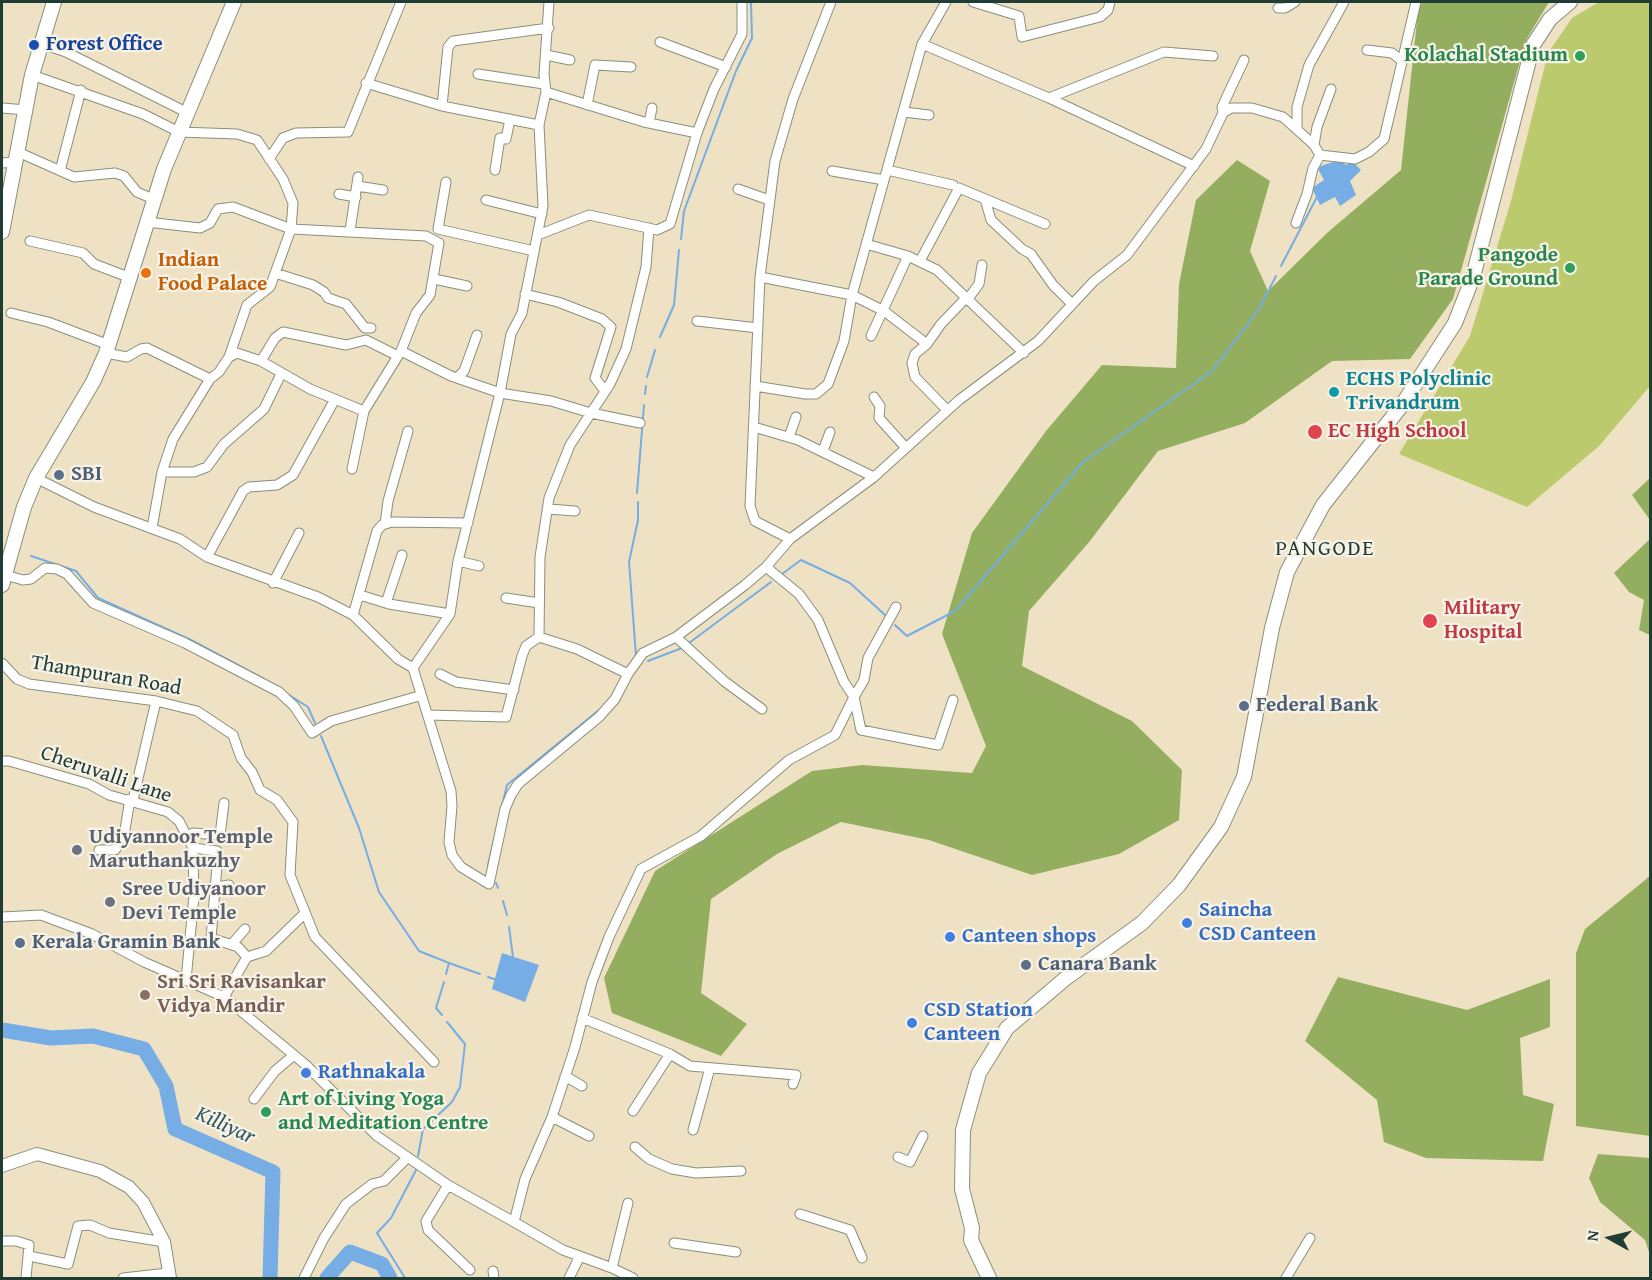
<!DOCTYPE html>
<style>
body{margin:0}
#map{position:relative;width:1652px;height:1280px;overflow:hidden;background:#efe2c4;font-family:"Gentium Book Plus",serif}
canvas{display:block}
.frame{position:absolute;inset:0;border:3px solid #1f3d34;pointer-events:none}
.north{position:absolute;left:1580px;top:1208px;width:60px;height:60px;-webkit-text-stroke:4px #f7f3e8;paint-order:stroke;rotate:278deg;font-size:16px;font-weight:700;line-height:24px;text-align:center;color:#1f3d34}
.north::after{content:'';display:block;margin:auto;width:21px;height:27px;background:#1f3d34;clip-path:polygon(50% 0,100% 100%,50% 72%,0 100%)}
</style>
<div id="map">
<canvas width="1652" height="1280"></canvas>
<div class="frame"></div>
<div class="north">N</div>
</div>
<script>
const context = document.querySelector('canvas').getContext('2d');
context.lineJoin = 'round';
function paint(path, color) { context.fillStyle = color; context.fill(path, 'evenodd'); }
const shape = rows => new Path2D(rows.map(r => 'M' + r).join(''));
function trace(path, color, width, dash) { context.strokeStyle = color; context.lineWidth = width; context.lineCap = dash ? 'butt' : 'round'; context.setLineDash(dash || []); context.stroke(path); }
function label(font, color, halo, rows, align = 'center') {
  context.font = font + ' "Gentium Book Plus",serif'; context.lineWidth = 4.5; context.setLineDash([]); context.textBaseline = 'middle'; context.strokeStyle = halo; context.fillStyle = color; for (const [text, x, y, turn = 0] of rows) {
    context.save(); context.translate(x, y); context.rotate((+turn || 0) * Math.PI / 180); context.textAlign = isNaN(turn) ? turn : align; if (halo) context.strokeText(text, 0, 0); context.fillText(text, 0, 0); context.restore();
  }
}
paint(shape([
 [1599,2,1650,2,1650,386,1599,446,1527,507,1399,454,1470,336,1511,201,1548,53,1572,18]
]), '#bbca6c');
paint(shape([
 [1419,2,1549,2,1526,40,1453,299,1410,359,1332,361,1245,423,1158,451,1090,541,1029,611,1022,666,1132,721,1182,770,1179,820,1119,854,1032,875,929,840,841,822,777,854,711,899,701,993,747,1024,721,1056,612,1013,604,978,655,871,812,771,862,765,972,773,986,746,942,634,972,533,1046,431,1102,365,1176,368,1179,284,1196,200,1237,160,1270,181,1250,251,1268,291,1327,233,1401,170],
 [1650,478,1650,520,1632,495],
 [1650,539,1650,635,1639,630,1644,600,1629,592,1614,573],
 [1650,876,1650,1136,1576,1126,1576,953,1585,929],
 [1338,977,1467,1010,1550,979,1550,1027,1520,1038,1523,1095,1554,1104,1543,1161,1426,1158,1384,1142,1377,1100,1305,1041],
 [1598,1154,1650,1158,1650,1255,1645,1240,1600,1202,1589,1178]
]), '#94ae60');
paint(shape([
 [1340,160,1346,165,1352,161,1361,170,1350,181,1356,195,1340,206,1335,197,1320,205,1312,188,1324,180,1317,167],
 [502,953,539,965,525,1002,492,989]
]), '#75ade4');
trace(shape([
 [681,239,684,211,736,71,752,38,751,2],
 [1281,266,1317,197],
 [660,337,674,305,679,250],
 [647,377,655,350],
 [645,394,646,386],
 [637,493,644,405],
 [31,556,76,571,98,598,191,640,264,679],
 [782,574,801,560,850,583,885,615],
 [895,625,907,636,955,611,1083,462,1212,371,1259,309,1276,276],
 [689,643,771,582],
 [636,656,629,562,638,520,638,502],
 [648,661,682,648],
 [289,695,308,707,315,723],
 [321,736,359,828,379,892,419,951,449,963,446,974],
 [488,865,507,785,599,710],
 [496,883,498,888],
 [503,901,507,915],
 [509,927,513,957],
 [449,963,480,974],
 [488,977,497,980],
 [442,1015,436,1008,444,982],
 [418,1156,423,1129,452,1102,460,1087,465,1044,447,1022],
 [405,1278,377,1233,391,1218,416,1170]
]), '#75ade4', 2);
trace(shape([
 [2,1030,51,1038,93,1036,144,1049,166,1086,175,1129,273,1172,270,1278],
 [327,1278,350,1252,382,1264,390,1278]
]), '#75ade4', 15);
const minor = shape([
 [549,2,544,74,546,92,539,125,543,206,522,313,511,334,500,393,551,401,591,413,570,445,549,498,540,557,539,637,577,649,628,674,643,653,676,637,745,585,766,567,790,539,874,477,959,400,1038,341,1094,281,1127,255,1206,149,1223,113,1231,108,1252,108,1283,117,1314,145,1320,155,1355,159,1369,152,1384,139,1416,2],
 [973,2,1019,16,1022,37,1100,17,1108,10,1110,2],
 [1278,8,1285,8,1295,2],
 [660,42,726,67],
 [42,44,66,52,188,113],
 [922,44,1049,98,1194,166],
 [1367,50,1392,53,1401,60],
 [546,55,570,60],
 [478,74,544,84],
 [32,75,143,114,179,132,237,134,257,140,283,179,293,203,291,229,270,287,247,305,229,357],
 [366,83,442,106,539,125],
 [546,92,644,122,697,133],
 [1049,98,1164,52,1213,56],
 [587,105,595,65,631,67],
 [442,106,448,47,453,41,549,28],
 [2,108,27,110],
 [904,112,929,115],
 [1223,113,1222,107,1244,60],
 [649,123,652,108],
 [1297,128,1297,107,1309,65,1344,2],
 [1314,145,1317,127,1331,89],
 [18,152,74,177,115,173,124,176,137,192,153,199],
 [269,159,283,138,296,133,348,132,401,2],
 [2,163,16,162],
 [495,170,500,138,506,139,510,119],
 [887,170,953,185],
 [60,171,81,90],
 [832,171,884,180],
 [446,182,438,229,534,251],
 [357,186,383,190],
 [738,189,769,200],
 [339,194,356,197],
 [985,199,991,220,1022,249,1031,254,1053,285,1072,304],
 [486,200,542,214],
 [147,222,200,228,210,223,218,209,233,207,291,229,426,236,439,243,430,295,416,313,401,351],
 [1296,223,1307,194,1313,168,1320,155],
 [350,231,358,177],
 [538,235,589,215,657,230,670,224,697,133,714,89,742,34,742,2],
 [30,241,83,253,94,264,131,278],
 [866,244,908,256,937,270,1024,353],
 [920,261,959,188,1045,224],
 [275,273,313,285,324,292,328,298,346,304,365,328,371,328],
 [760,277,852,295,922,44,946,2],
 [434,279,467,286],
 [525,294,558,302,602,319,611,327,595,378,605,391],
 [967,300,979,284,982,265],
 [11,313,48,322,109,345],
 [697,321,758,328],
 [871,336,908,256],
 [106,353,127,357,141,349,147,348,210,379,219,372,229,357,237,353,261,361,310,389,364,411,401,351,451,376,500,393,458,561,450,614,413,668,451,791,452,806,449,842,452,855,461,867,489,884,505,809,511,795,518,784,599,717,615,699,628,674],
 [261,361,275,338,283,332,346,345,366,340,398,356],
 [457,378,464,371,477,335],
 [755,386,805,394,816,394,828,384,844,341,852,295,884,311,927,344],
 [874,397,880,406,879,418,906,448],
 [947,410,915,377,912,363,915,354,927,344,941,324,965,299],
 [640,423,591,413,610,384,626,349,646,267,649,228],
 [754,427,798,440,874,477],
 [789,437,796,417],
 [823,451,830,432],
 [352,469,364,411],
 [162,472,194,472,207,467,224,444,264,409,281,374],
 [36,478,94,507,180,539,207,557,318,597,353,615,398,659,413,668],
 [548,509,575,511],
 [385,524,388,501,408,431],
 [152,528,162,472,173,439,210,379],
 [790,539,755,521,750,506,760,277,775,161,793,99,831,2],
 [207,557,243,491,249,487,277,485,293,475,334,401],
 [458,561,479,566],
 [766,567,799,594,818,620,844,682,854,697,864,680,868,658,896,607],
 [5,575,23,580,31,579,45,568,57,569,67,574,93,603,185,643,279,692,294,706,312,733,331,721,419,696],
 [273,583,299,533],
 [360,595,389,604,450,614],
 [506,598,539,603],
 [386,603,402,555],
 [353,615,377,531,382,525,392,522,468,523],
 [676,637,724,681,762,709],
 [2,663,17,679,29,684,156,701,197,711,233,735,241,758,252,772,260,790,277,800,293,822,290,875,315,937,434,1062],
 [440,674,456,682,514,690],
 [854,697,861,730,938,745,953,700],
 [428,715,506,717,522,656,526,646,539,637],
 [2,761,9,761,89,784,109,795,168,812,179,821,193,848,194,896,186,980],
 [133,800,156,701],
 [186,838,193,833,220,835,224,803],
 [193,848,217,851,218,854,211,938,238,947,247,957],
 [99,850,115,850,124,836,130,799],
 [194,891,229,885],
 [2,917,41,915,92,934,144,962,224,997,306,1065,377,1136,448,1185,514,1222],
 [232,944,245,929],
 [224,997,247,957,266,951,304,914],
 [582,1018,670,1054,633,1111],
 [670,1054,690,1066,796,1075,793,1084],
 [565,1076,582,1086],
 [254,1099,275,1071,294,1055],
 [552,1117,589,1136],
 [693,1130,710,1068],
 [635,1147,649,1159,672,1169,696,1173,741,1171],
 [898,1157,910,1162,923,1136],
 [448,1185,426,1221,428,1230,470,1270],
 [800,1214,850,1230,862,1258],
 [2,1241,16,1241,29,1245,26,1278],
 [674,1243,736,1252],
 [29,1256,68,1264,78,1226,90,1225,109,1233,164,1242],
 [612,1268,628,1203],
 [493,1271,494,1278],
 [123,1278,168,1273],
 [304,1278,324,1238,346,1204,372,1184,384,1181,408,1157],
 [569,1278,580,1256],
 [633,1278,612,1268,563,1250,514,1222,525,1179,552,1117,575,1047,592,982,609,937,641,869,701,836,789,760,835,735,854,697],
 [1286,1278,1310,1238]
]);
const tertiary = shape([
 [2,1166,37,1154,100,1171,129,1187,143,1202,164,1242,170,1278]
]);
const secondary = shape([
 [2,232,32,75,54,2],
 [2,585,24,507,36,478,93,382,106,353,164,169,234,2],
 [989,1278,971,1240,972,1228,962,1189,963,1130,979,1073,1007,1028,1066,978,1142,923,1179,885,1221,827,1244,777,1272,628,1287,572,1323,505,1402,405,1455,323,1473,277,1533,45,1550,19,1570,2]
]);
trace(minor, '#87907c', 11);
trace(tertiary, '#87907c', 14);
trace(secondary, '#87907c', 16);
trace(minor, '#fff', 9);
trace(tertiary, '#fff', 12);
trace(secondary, '#fff', 14);
for (const [x, y, r, color] of [
 [34,45,6,"#1a4fb4"],
 [1580,56,6,"#2e9e5b"],
 [1570,268,6,"#2e9e5b"],
 [146,273,6,"#e8710a"],
 [1334,392,6,"#0f9aa8"],
 [1315,432,8,"#e0444e"],
 [59,475,6,"#5c6f8a"],
 [1430,621,8,"#e0444e"],
 [1244,706,6,"#5c6f8a"],
 [77,850,6,"#6b7280"],
 [110,902,6,"#6b7280"],
 [1187,923,6,"#3f7fe0"],
 [950,937,6,"#3f7fe0"],
 [20,943,6,"#5c6f8a"],
 [1026,965,6,"#5c6f8a"],
 [145,995,6,"#8d6e63"],
 [912,1023,6,"#3f7fe0"],
 [306,1073,6,"#3f7fe0"],
 [266,1112,6,"#2e9e5b"]
]) { const dot = new Path2D(); dot.arc(x, y, r, 0, 2 * Math.PI); context.fillStyle = color; context.fill(dot); trace(dot, '#f7f3e8', 2); }
label('bold 21px', '#164399', '#f7f3e8', [
 ["Forest Office",46,45]
], 'left');
label('bold 21px', '#27864d', '#f7f3e8', [
 ["Kolachal Stadium",1568,56],
 ["Pangode",1558,256],
 ["Parade Ground",1558,280],
 ["Art of Living Yoga",278,1100,"left"],
 ["and Meditation Centre",278,1124,"left"]
], 'right');
label('bold 21px', '#c56008', '#f7f3e8', [
 ["Indian",158,261],
 ["Food Palace",158,285]
], 'left');
label('bold 21px', '#0d838f', '#f7f3e8', [
 ["ECHS Polyclinic",1346,380],
 ["Trivandrum",1346,404]
], 'left');
label('bold 21px', '#be3a42', '#f7f3e8', [
 ["EC High School",1328,432],
 ["Military",1444,609],
 ["Hospital",1444,633]
], 'left');
label('bold 21px', '#4e5e75', '#f7f3e8', [
 ["SBI",71,475],
 ["Federal Bank",1256,706],
 ["Kerala Gramin Bank",32,943],
 ["Canara Bank",1038,965]
], 'left');
label('21px', '#1f3d34', '#f7f3e8', [
 ["Thampuran Road",106,676,10],
 ["Cheruvalli Lane",106,775,19]
]);
label('bold 21px', '#5b616d', '#f7f3e8', [
 ["Udiyannoor Temple",89,838],
 ["Maruthankuzhy",89,862],
 ["Sree Udiyanoor",122,890],
 ["Devi Temple",122,914]
], 'left');
label('bold 21px', '#366cbe', '#f7f3e8', [
 ["Saincha",1199,911],
 ["CSD Canteen",1199,935],
 ["Canteen shops",962,937],
 ["CSD Station",924,1011],
 ["Canteen",924,1035],
 ["Rathnakala",318,1073]
], 'left');
label('bold 21px', '#785e54', '#f7f3e8', [
 ["Sri Sri Ravisankar",157,983],
 ["Vidya Mandir",157,1007]
], 'left');
context.letterSpacing = '1.5px';
label('22px', '#1f3d34', '#f7f3e8', [
 ["PANGODE",1325,549]
]);
context.letterSpacing = '0px';
label('italic 22px', '#345960', '#f7f3e8', [
 ["Killiyar",225,1126,24]
]);
</script>
